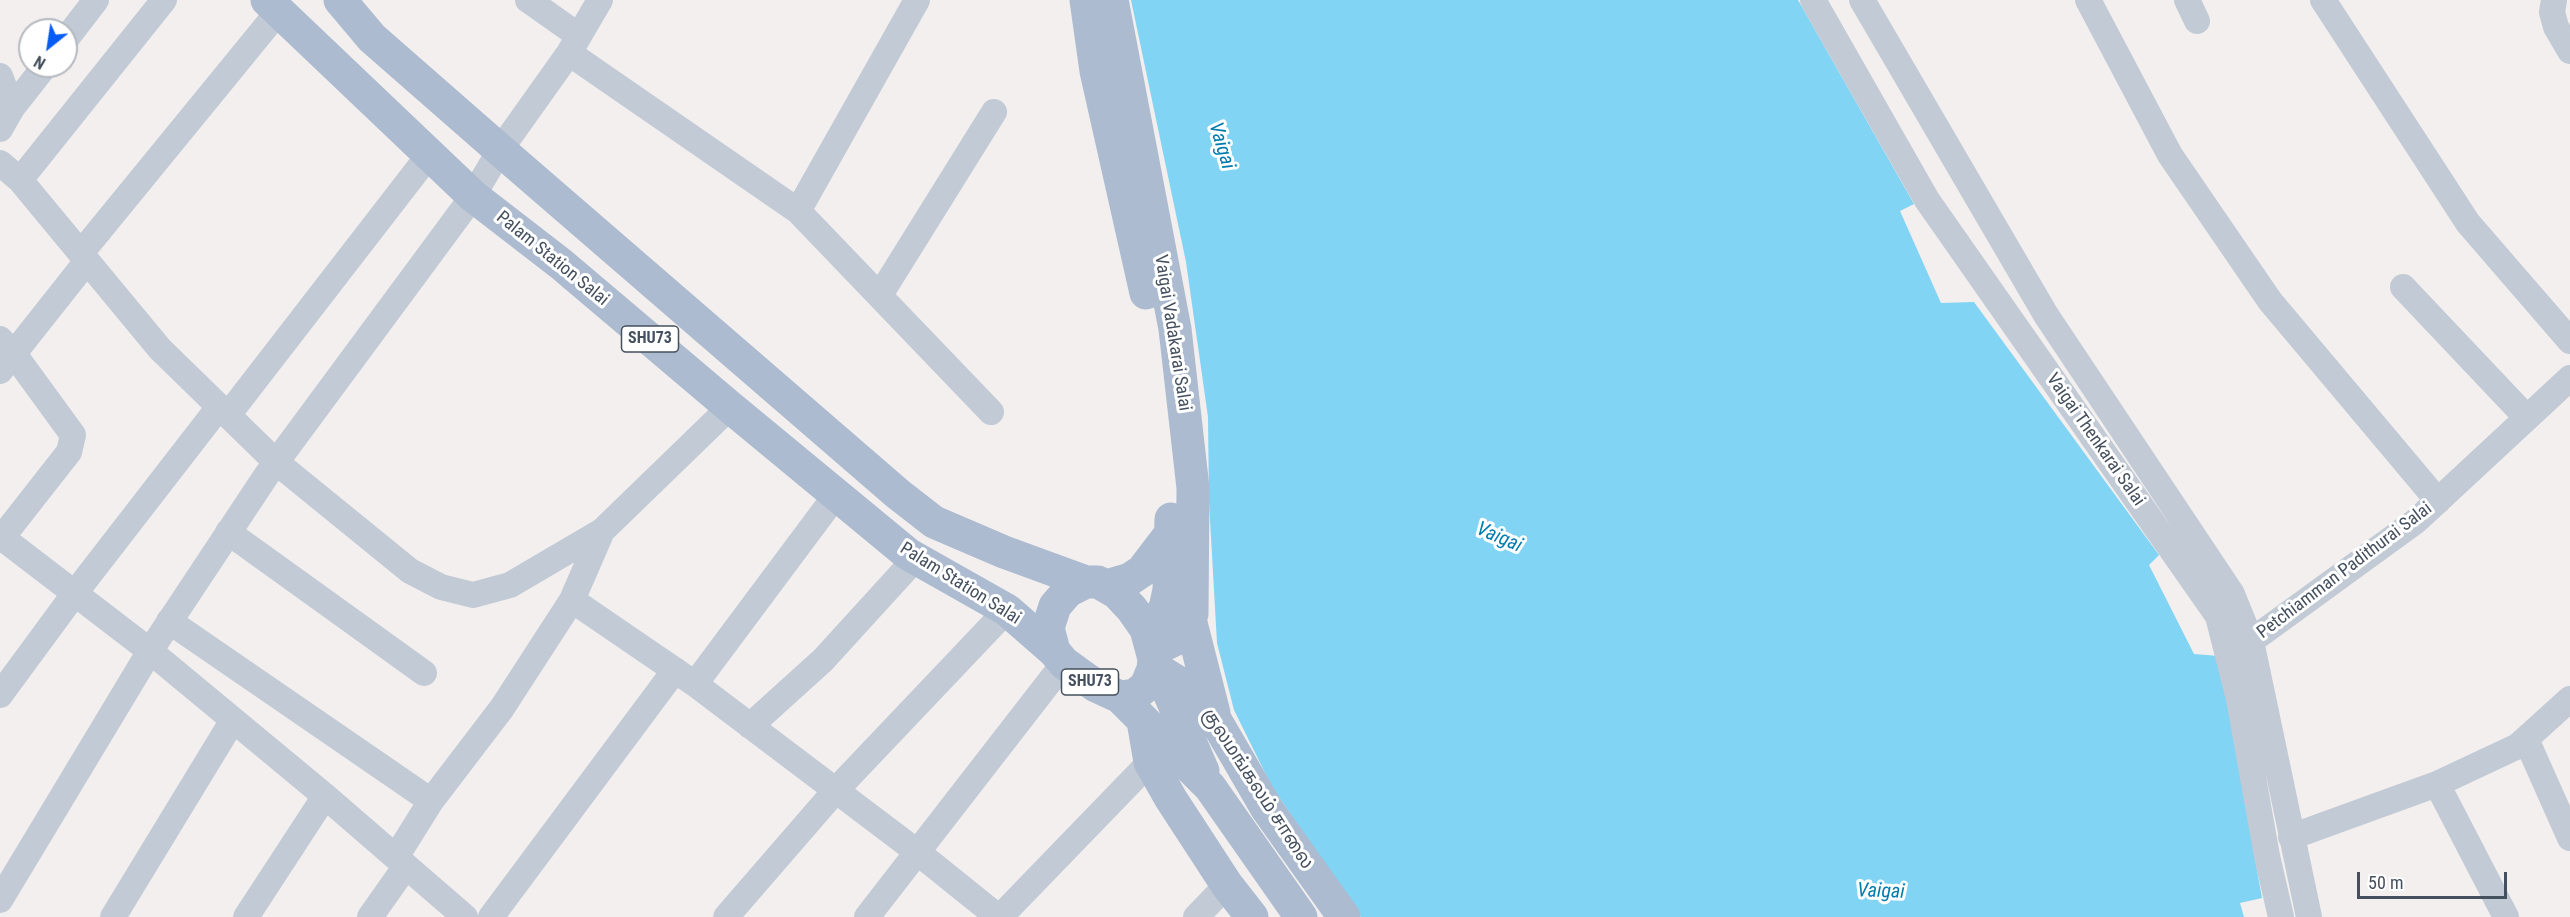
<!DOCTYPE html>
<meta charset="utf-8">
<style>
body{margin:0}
#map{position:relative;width:2570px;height:917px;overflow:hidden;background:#f2efee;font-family:"Roboto Condensed",sans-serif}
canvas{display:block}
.north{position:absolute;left:18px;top:18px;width:60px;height:60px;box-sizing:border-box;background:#fff;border:2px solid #b5b9bf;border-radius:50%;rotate:210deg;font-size:16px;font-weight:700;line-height:24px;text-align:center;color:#45505e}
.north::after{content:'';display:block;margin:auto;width:21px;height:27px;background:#075df3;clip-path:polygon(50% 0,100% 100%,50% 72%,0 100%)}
.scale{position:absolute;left:2357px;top:872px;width:150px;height:27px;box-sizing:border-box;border:3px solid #45505e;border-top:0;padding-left:8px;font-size:18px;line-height:21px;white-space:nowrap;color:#45505e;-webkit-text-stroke:4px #fff;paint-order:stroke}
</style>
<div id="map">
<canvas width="2570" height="917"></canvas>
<div class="north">N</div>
<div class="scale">50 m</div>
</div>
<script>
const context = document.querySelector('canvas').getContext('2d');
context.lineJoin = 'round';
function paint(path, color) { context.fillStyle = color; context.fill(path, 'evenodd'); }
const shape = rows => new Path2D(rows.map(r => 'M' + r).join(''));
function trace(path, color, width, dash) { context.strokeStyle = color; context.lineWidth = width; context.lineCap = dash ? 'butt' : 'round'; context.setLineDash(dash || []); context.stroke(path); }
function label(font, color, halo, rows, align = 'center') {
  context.font = font + ' "Roboto Condensed","Noto Sans Tamil",sans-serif'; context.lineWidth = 6; context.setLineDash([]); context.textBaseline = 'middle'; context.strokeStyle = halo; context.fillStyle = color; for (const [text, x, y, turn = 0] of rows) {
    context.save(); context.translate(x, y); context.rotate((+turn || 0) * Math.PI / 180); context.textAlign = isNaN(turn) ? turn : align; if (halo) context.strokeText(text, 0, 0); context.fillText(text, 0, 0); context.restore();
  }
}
paint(shape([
 [1131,0,1798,0,1914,204,1900,211,1941,303,1974,302,2159,555,2149,565,2194,654,2219,656,2262,898,2240,903,2244,917,1361,917,1272,787,1234,710,1217,643,1209,502,1208,417,1186,262]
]), '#82d4f4');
trace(shape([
 [528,0,579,36],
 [1813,0,1927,200,2218,616,2239,699,2267,856,2281,917],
 [1862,0,2046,315,2232,594,2251,641,2309,917],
 [2088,0,2170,155,2270,301,2438,501],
 [2187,0,2197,21],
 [2323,0,2468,223,2570,341],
 [2554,0,2552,12,2556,27,2570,51],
 [66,39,96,0],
 [569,53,798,211,991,412],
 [0,76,12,108],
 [0,129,12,108,45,66],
 [0,163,20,180,160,349,276,462,410,571,441,587,473,595,510,585,602,531,730,407],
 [20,180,164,0],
 [798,211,917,0],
 [81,253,278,12],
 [2403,287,2527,418],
 [880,295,994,112],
 [0,339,14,354,73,435,69,452,0,540],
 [0,371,87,261],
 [228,415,429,155],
 [228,532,424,673],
 [0,536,150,651,325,796,465,917],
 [572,600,695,684,916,851,998,917],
 [169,621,431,801],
 [2251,641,2416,521,2570,378],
 [695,684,836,495],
 [0,695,75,593,219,407],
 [750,726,823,660,916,558],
 [2526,739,2570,838],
 [2437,784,2506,917],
 [2291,837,2437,784,2518,746,2570,699],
 [396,857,431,801,502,708,572,600,602,531],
 [0,900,150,651,266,476,473,196,500,150,569,53,600,0],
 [113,917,233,720],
 [246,917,325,796],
 [370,917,406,866],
 [491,917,675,670],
 [726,917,836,790,1007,610],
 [867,917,1064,663],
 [1000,917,1150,762],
 [1196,917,1227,885]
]), '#c1cad5', 26);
trace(shape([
 [267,0,473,196,561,264,730,407,908,554,1007,610,1054,651],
 [340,0,372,38,500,150,898,494,934,522,1004,552,1086,582],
 [1086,0,1096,71,1146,293],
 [1112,0,1175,329,1193,488,1192,614,1186,630,1176,639,1153,650],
 [1086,582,1098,582,1117,593,1132,609,1146,629,1154,659,1153,669,1146,686,1135,695,1120,697,1096,686,1064,663,1054,651,1048,628,1055,606,1068,591,1086,582],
 [1106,586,1130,579,1142,571,1171,533],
 [1190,619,1214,713],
 [1148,635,1165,608,1169,590,1171,519],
 [1159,670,1203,771],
 [1160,671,1186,687,1216,721,1267,809,1344,917],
 [1120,697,1210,787,1301,917],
 [1143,721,1150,762,1171,799,1227,885,1252,917]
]), '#acbbd0', 33);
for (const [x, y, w] of [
 [650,339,57],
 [1090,682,57]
]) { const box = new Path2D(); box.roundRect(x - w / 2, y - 13, w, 26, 4.5); context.fillStyle = '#fff'; context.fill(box); trace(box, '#45505e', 1.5); }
label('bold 16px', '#45505e', null, [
 ["SHU73",650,339],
 ["SHU73",1090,682]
]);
label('18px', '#45505e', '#fff', [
 ["Palam Station Salai",552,259,39],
 ["Vaigai Vadakarai Salai",1172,333,81],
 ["Vaigai Thenkarai Salai",2095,440,55],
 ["Petchiamman Padithurai Salai",2345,571,-37],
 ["Palam Station Salai",960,584,32],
 ["குலமங்கலம் சாலை",1257,789,57]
]);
label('italic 20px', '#017cae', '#fff', [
 ["Vaigai",1221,146,73],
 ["Vaigai",1499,538,23],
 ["Vaigai",1881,892,2]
]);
</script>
